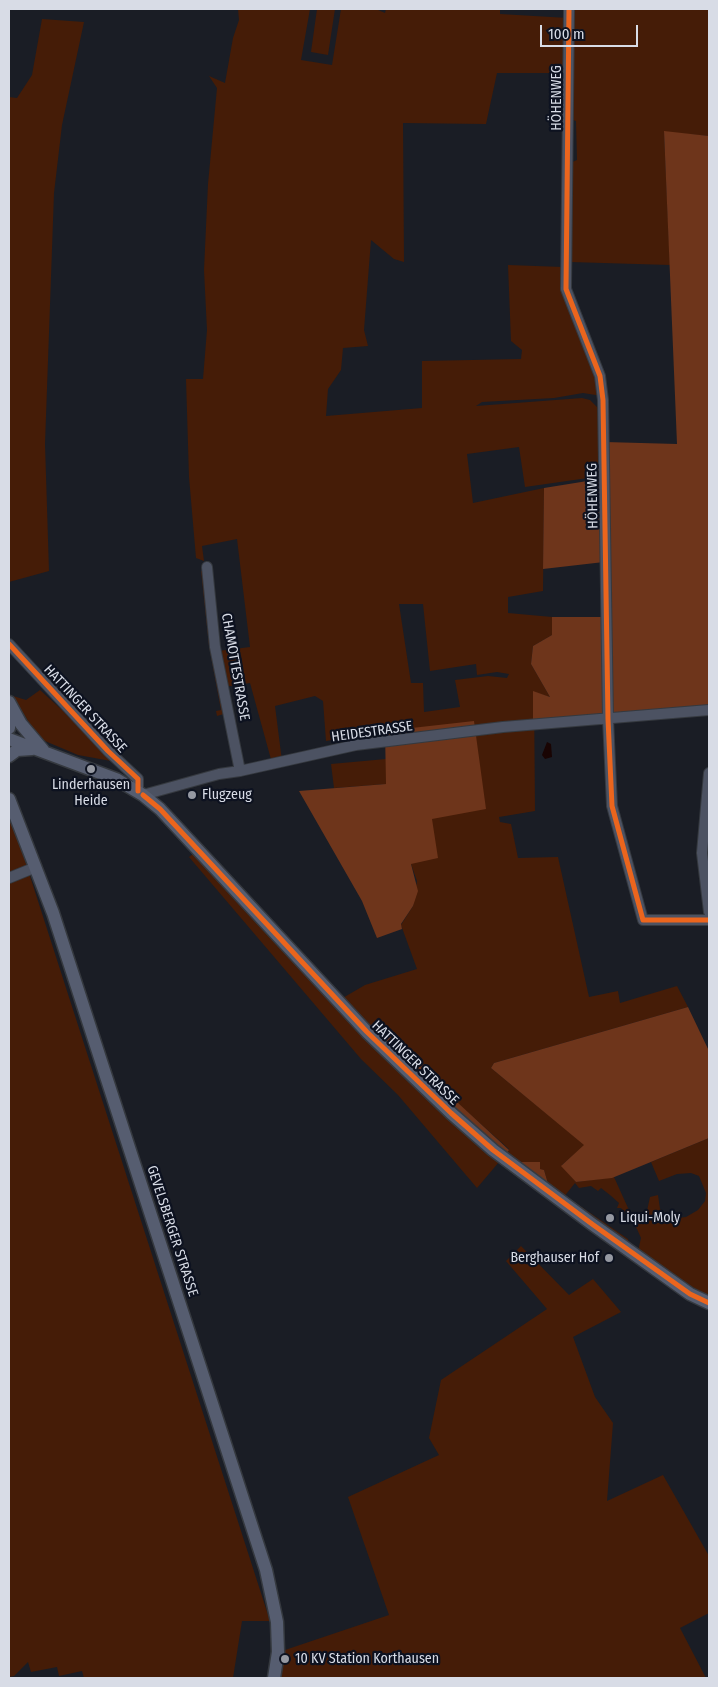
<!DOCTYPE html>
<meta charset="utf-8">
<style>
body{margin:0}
#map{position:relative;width:718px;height:1687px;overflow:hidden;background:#1a1d25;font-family:"Fira Sans Condensed",sans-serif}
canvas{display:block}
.frame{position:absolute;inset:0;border:10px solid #d8dce6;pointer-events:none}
.scale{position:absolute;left:540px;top:25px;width:98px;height:22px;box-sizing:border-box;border:2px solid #d8dce6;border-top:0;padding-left:6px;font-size:15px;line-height:18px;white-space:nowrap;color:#d8dce6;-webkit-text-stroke:4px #0d1220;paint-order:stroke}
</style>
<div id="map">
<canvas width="718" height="1687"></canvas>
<div class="frame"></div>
<div class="scale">100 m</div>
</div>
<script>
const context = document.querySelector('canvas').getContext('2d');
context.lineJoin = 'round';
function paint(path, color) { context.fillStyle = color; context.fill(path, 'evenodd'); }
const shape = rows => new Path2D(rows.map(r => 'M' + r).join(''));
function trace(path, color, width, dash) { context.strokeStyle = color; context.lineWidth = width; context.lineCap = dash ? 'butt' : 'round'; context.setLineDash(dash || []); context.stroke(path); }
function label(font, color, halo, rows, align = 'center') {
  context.font = font + ' "Fira Sans Condensed",sans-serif'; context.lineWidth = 4.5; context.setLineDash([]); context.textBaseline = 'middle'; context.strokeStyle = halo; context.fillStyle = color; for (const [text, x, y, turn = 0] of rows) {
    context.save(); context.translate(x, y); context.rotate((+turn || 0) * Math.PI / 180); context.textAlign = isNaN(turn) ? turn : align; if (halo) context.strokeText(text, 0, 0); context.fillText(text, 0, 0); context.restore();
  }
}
paint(shape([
 [238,9,310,9,301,60,332,65,341,9,376,9,385,13,386,9,500,9,500,14,568,18,566,73,497,73,486,124,403,123,404,262,394,259,371,240,364,330,368,346,343,348,341,370,328,389,326,416,422,408,422,361,521,359,522,350,511,341,508,265,563,267,602,396,583,393,554,398,482,402,476,406,582,398,590,400,599,409,602,476,525,487,519,447,467,454,473,503,544,488,543,591,508,597,508,613,552,617,552,635,533,646,531,664,550,697,534,692,535,811,499,817,500,822,511,824,518,858,558,857,589,997,618,991,620,1003,677,986,688,1007,494,1063,491,1068,585,1145,562,1165,576,1182,614,1177,628,1208,634,1216,640,1219,645,1220,650,1197,658,1195,660,1209,669,1219,686,1217,698,1210,705,1201,706,1193,699,1176,691,1173,677,1174,659,1181,651,1162,709,1138,709,1298,638,1251,641,1238,637,1229,621,1208,617,1208,619,1203,610,1195,601,1188,598,1191,591,1186,579,1188,575,1183,563,1198,549,1187,544,1170,519,1166,506,1154,509,1149,456,1102,459,1097,455,1092,451,1095,368,1027,341,999,365,985,417,969,401,925,413,906,417,881,411,864,385,731,326,741,323,701,315,696,275,706,282,761,272,763,250,683,224,687,218,651,250,647,237,539,202,546,204,561,196,558,189,477,186,379,203,379,207,330,204,270,208,184,217,88,209,76,225,83,233,38,239,20],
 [399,604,423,604,430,671,476,664,477,675,497,672,509,674,507,678,488,676,455,680,460,707,424,712,423,683,411,683],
 [317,9,335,9,328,55,311,52],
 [571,9,709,9,709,136,664,132,670,265,570,262,570,163,577,160,576,121,570,119],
 [42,19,84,22,62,125,54,193,45,444,49,571,9,582,9,97,17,98,32,75],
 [201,571,205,571,227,713,217,716,216,711,221,710,209,646],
 [40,690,63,711,111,761,78,755,45,741,34,731,13,696,26,700],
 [386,759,386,784,334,788,331,764],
 [9,811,270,1621,242,1621,233,1678,84,1678,82,1671,59,1676,57,1667,31,1672,28,1662,14,1676,9,1677],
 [194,853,404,1078,499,1162,477,1188,398,1095,361,1059,189,857],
 [573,1201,628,1239,629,1244,572,1204],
 [521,1246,569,1295,593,1279,621,1312,573,1337,595,1397,613,1423,607,1501,663,1475,709,1556,709,1613,680,1628,706,1678,279,1678,282,1651,389,1615,348,1497,439,1455,429,1438,441,1380,547,1309,506,1261]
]), '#451c07');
paint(shape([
 [664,131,709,136,709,705,533,723,533,691,550,697,531,664,533,646,552,635,552,617,604,617,604,562,543,569,544,488,606,478,605,442,677,444],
 [474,721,486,809,432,819,438,858,411,864,418,891,413,906,401,924,402,929,377,938,362,901,299,791,386,784,385,731],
 [688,1007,709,1051,709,1138,612,1178,576,1182,561,1166,584,1145,491,1068,494,1063],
 [376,1021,406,1045,450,1094,455,1092,459,1097,457,1102,509,1150,506,1154,458,1113,368,1027],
 [522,1162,540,1162,540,1169,544,1170,549,1187,519,1166]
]), '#6e351b');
paint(shape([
 [547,742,551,744,552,757,545,759,542,755]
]), '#190403');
const minor = shape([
 [569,9,566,289,600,376,603,400,608,719,612,806,643,920,709,920],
 [207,567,215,647,240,771],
 [9,644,108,751,138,779,138,791],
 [709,773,702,853,709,912],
 [143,795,219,774,240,771,356,745,503,727,709,710],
 [9,878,36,867]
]);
const major = shape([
 [9,702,21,724,43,750],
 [9,728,11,706],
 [9,739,116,779,143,795,160,809,367,1032,451,1113,493,1150,592,1224,690,1294,709,1303],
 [9,756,17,750,32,749],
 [9,799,53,913,266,1570,277,1622,278,1652,274,1678]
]);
trace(minor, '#35393f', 12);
trace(major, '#35393f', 15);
trace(minor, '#4c5262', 10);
trace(major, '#565d70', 12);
trace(shape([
 [569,9,566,289,600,376,603,400,608,719,612,806,643,920,709,920],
 [9,644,108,751,138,779,138,791],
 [143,795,160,809,367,1032,451,1113,493,1150,592,1224,690,1294,709,1303]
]), '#eb651d', 5);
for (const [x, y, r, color] of [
 [91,769,5,"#9699a2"],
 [192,795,5,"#9699a2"],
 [610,1218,5,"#9699a2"],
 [609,1258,5,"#9699a2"],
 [285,1659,5,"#9699a2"]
]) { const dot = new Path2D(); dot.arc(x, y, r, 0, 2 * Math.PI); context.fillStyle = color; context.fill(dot); trace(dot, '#0d1220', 2); }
label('14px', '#d8dce6', '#0d1220', [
 ["HÖHENWEG",557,98,-90],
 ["HÖHENWEG",593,496,-91],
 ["CHAMOTTESTRASSE",235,667,80],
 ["HATTINGER STRASSE",85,709,47],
 ["HEIDESTRASSE",372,732,-8],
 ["HATTINGER STRASSE",415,1063,44],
 ["GEVELSBERGER STRASSE",172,1231,72]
]);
label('14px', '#d8dce6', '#0d1220', [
 ["Linderhausen",91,785,"center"],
 ["Heide",91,801,"center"],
 ["Flugzeug",202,795],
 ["Liqui-Moly",620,1218],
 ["Berghauser Hof",599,1258,"right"],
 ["10 KV Station Korthausen",295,1659]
], 'left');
</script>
